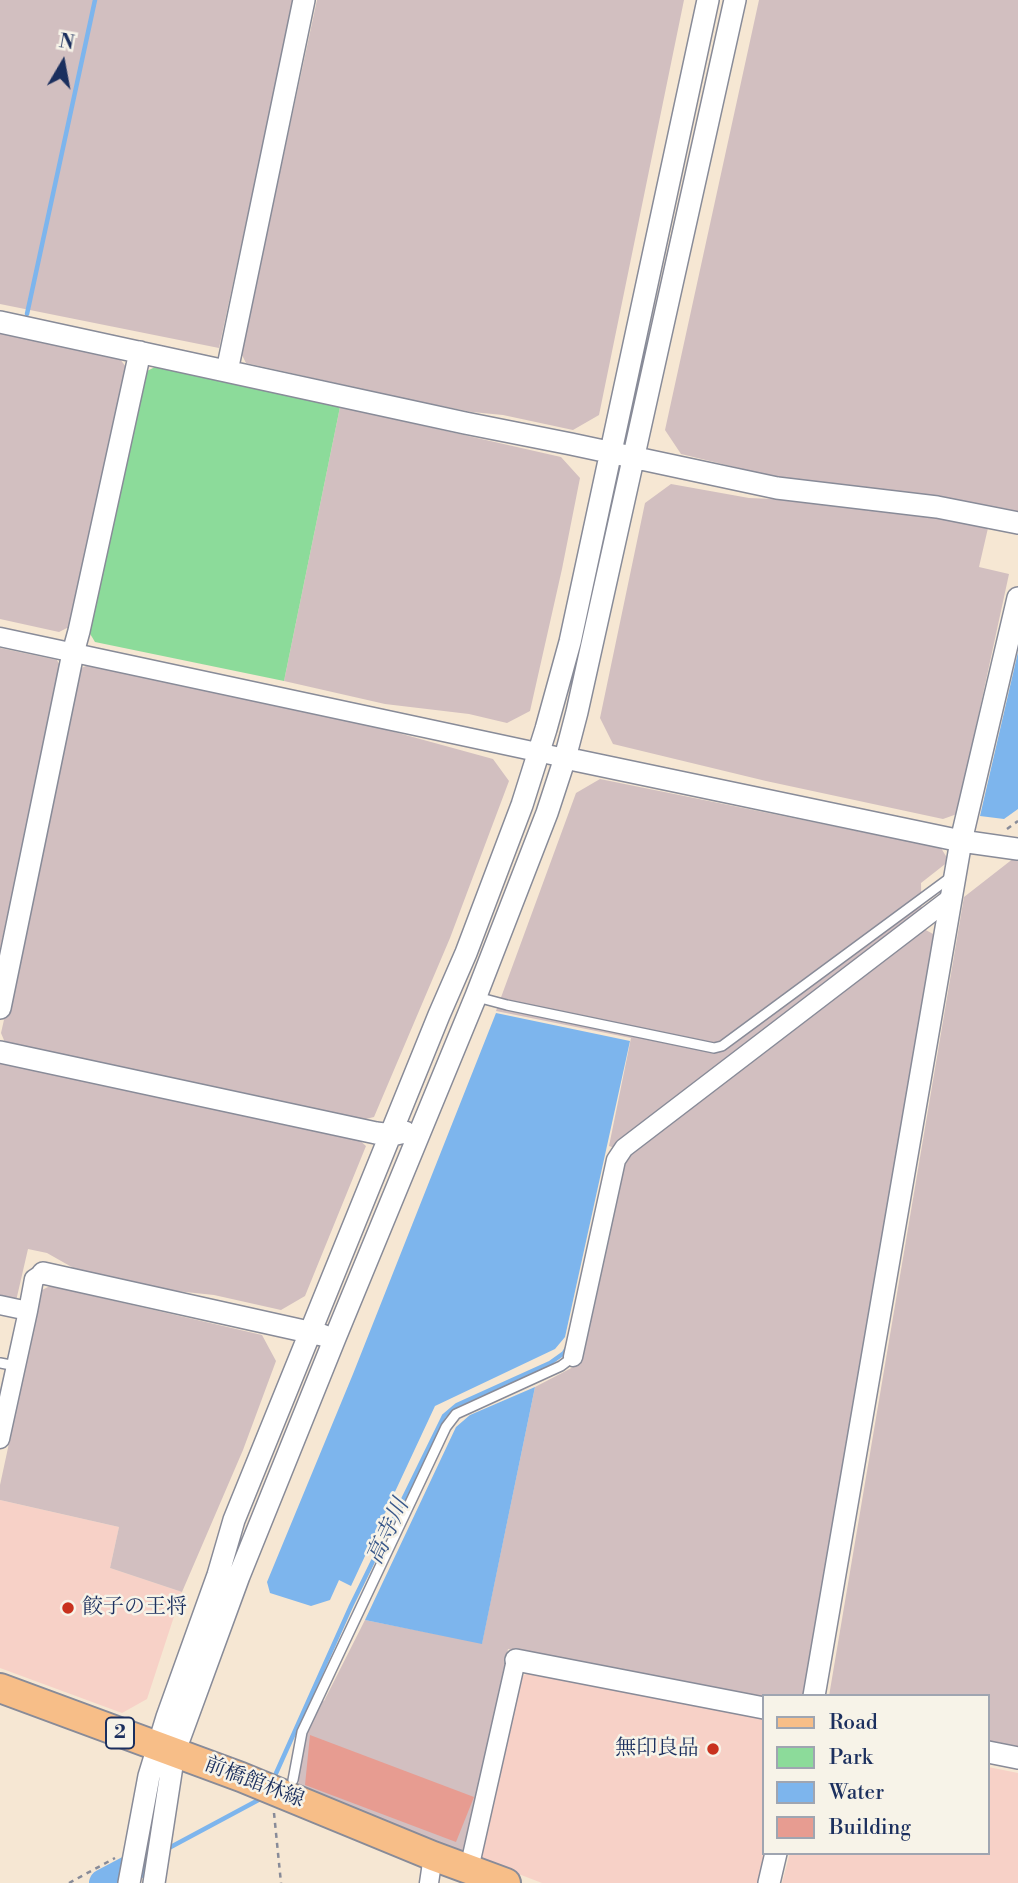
<!DOCTYPE html>
<meta charset="utf-8">
<style>
body{margin:0}
#map{position:relative;width:1018px;height:1883px;overflow:hidden;background:#f6e7d3;font-family:"Libre Bodoni",serif}
canvas{display:block}
.legend{position:absolute;left:762px;top:1694px;width:228px;height:161px;box-sizing:border-box;background:#f7f3e8;border:2px solid #9fa5b1;margin:0;padding:9px 12px;list-style:none;font-size:21px;color:#1b2f5e}
.legend li{display:flex;align-items:center;gap:14px;height:35px}
.legend b{width:35px;border:2px solid #9fa5b1}
.north{position:absolute;left:28px;top:28px;width:70px;height:70px;-webkit-text-stroke:5px #f7f3e8;paint-order:stroke;rotate:10deg;font-size:19px;font-weight:700;line-height:28px;text-align:center;color:#1b2f5e}
.north::after{content:'';display:block;margin:auto;width:24px;height:32px;background:#1b2f5e;clip-path:polygon(50% 0,100% 100%,50% 72%,0 100%)}
</style>
<div id="map">
<canvas width="1018" height="1883"></canvas>
<ul class="legend">
<li><b style="height:9px;background:#f7be88"></b>Road</li>
<li><b style="height:19px;background:#8cdb9a"></b>Park</li>
<li><b style="height:19px;background:#7db5ed"></b>Water</li>
<li><b style="height:19px;background:#e79c91"></b>Building</li>
</ul>
<div class="north">N</div>
</div>
<script>
const context = document.querySelector('canvas').getContext('2d');
context.lineJoin = 'round';
function paint(path, color) { context.fillStyle = color; context.fill(path, 'evenodd'); }
const shape = rows => new Path2D(rows.map(r => 'M' + r).join(''));
function trace(path, color, width, dash) { context.strokeStyle = color; context.lineWidth = width; context.lineCap = dash ? 'butt' : 'round'; context.setLineDash(dash || []); context.stroke(path); }
function label(font, color, halo, rows, align = 'center') {
  context.font = font + ' "Libre Bodoni","Noto Serif JP",serif'; context.lineWidth = 5; context.setLineDash([]); context.textBaseline = 'middle'; context.strokeStyle = halo; context.fillStyle = color; for (const [text, x, y, turn = 0] of rows) {
    context.save(); context.translate(x, y); context.rotate((+turn || 0) * Math.PI / 180); context.textAlign = isNaN(turn) ? turn : align; if (halo) context.strokeText(text, 0, 0); context.fillText(text, 0, 0); context.restore();
  }
}
paint(shape([
 [0,1500,119,1527,110,1568,182,1592,147,1699,122,1713,0,1668],
 [532,1671,764,1718,764,1853,768,1853,761,1883,542,1883,477,1858,511,1682],
 [988,1767,1018,1773,1018,1883,782,1883,790,1853,988,1853]
]), '#f7d1c7');
paint(shape([
 [0,0,294,0,219,348,0,304],
 [317,0,684,0,599,415,573,430,503,415,472,412,416,401,246,363,241,353],
 [759,0,1018,0,1018,511,1013,513,805,484,681,454,665,430],
 [0,333,120,359,126,367,71,626,59,632,0,619],
 [340,407,561,457,580,478,562,569,530,711,507,723,469,714,385,704,284,681],
 [671,484,749,498,799,500,947,518,988,528,979,567,1009,574,957,814,943,819,766,781,613,744,600,718,645,503],
 [0,648,57,660,61,668,0,950],
 [88,665,380,728,493,759,509,781,450,938,374,1117,358,1121,6,1045,1,1033,42,852,77,670],
 [600,779,941,848,949,861,921,883,922,928,935,935,807,1696,764,1696,764,1701,508,1649,465,1852,324,1798,299,1785,298,1771,310,1723,320,1700,324,1701,365,1620,482,1643,535,1387,581,1363,618,1149,609,1146,631,1038,496,1011,576,793],
 [1014,858,1018,859,1018,1747,988,1741,988,1696,829,1696,964,897],
 [0,1062,358,1139,366,1146,305,1296,281,1310,214,1295,176,1291,77,1270,47,1253,28,1249,16,1301,0,1298],
 [50,1286,262,1335,276,1361,243,1450,182,1592,110,1568,119,1527,0,1500,0,1485,42,1290]
]), '#d2bfc0');
paint(shape([
 [155,367,340,407,284,681,95,642,89,632,147,371]
]), '#8cdb9a');
paint(shape([
 [1018,652,1018,809,1004,819,980,816],
 [496,1013,630,1041,565,1337,555,1349,435,1406,351,1586,339,1580,330,1600,311,1606,270,1593,267,1582,353,1374],
 [535,1387,482,1644,365,1620,456,1427,470,1415]
]), '#7db5ed');
trace(shape([
 [27,314,95,0],
 [273,1780,351,1606,444,1416,457,1405,550,1363,564,1353,567,1348],
 [167,1849,264,1797]
]), '#7db5ed', 4.5);
trace(shape([
 [103,1883,154,1856]
]), '#7db5ed', 28);
paint(shape([
 [310,1735,474,1797,456,1842,305,1785]
]), '#e79c91');
const service = shape([
 [477,997,507,1005,714,1048,722,1046,951,877],
 [0,1363,16,1366],
 [293,1780,302,1732,446,1427,456,1414,561,1366,573,1357]
]);
const minor = shape([
 [0,637,565,758],
 [0,1305,28,1311],
 [573,1357,616,1160,624,1148,952,897],
 [0,1439,28,1311,34,1279,43,1273],
 [469,1869,516,1660],
 [429,1883,433,1856]
]);
const tertiary = shape([
 [0,322,465,423,571,444,777,488,937,507,1018,523],
 [227,371,304,0],
 [565,758,961,841,1018,849],
 [0,1008,73,653,79,631,140,352],
 [0,1052,376,1133,392,1135,405,1132],
 [43,1273,322,1335],
 [516,1660,764,1708],
 [814,1696,961,841,1018,598],
 [988,1752,1018,1758],
 [129,1883,149,1776,167,1717,218,1575,234,1520,439,1015,466,953,522,805,546,729,570,642,708,0],
 [154,1883,174,1753,184,1726,239,1576,335,1338,476,996,547,813,565,758,577,712,735,0],
 [769,1883,776,1853]
]);
const primary = shape([
 [0,1688,241,1777,433,1856,506,1883]
]);
trace(service, '#888b98', 12);
trace(minor, '#888b98', 21);
trace(tertiary, '#888b98', 24);
trace(primary, '#888b98', 32);
trace(shape([
 [1007,829,1018,821],
 [274,1813,281,1883],
 [69,1883,115,1858]
]), '#888b98', 2.5, [5, 5]);
trace(service, '#fff', 9);
trace(minor, '#fff', 18);
trace(tertiary, '#fff', 21);
trace(primary, '#f7be88', 28);
for (const [x, y, r, color] of [
 [68,1608,7,"#c8321e"],
 [713,1749,7,"#c8321e"]
]) { const dot = new Path2D(); dot.arc(x, y, r, 0, 2 * Math.PI); context.fillStyle = color; context.fill(dot); trace(dot, '#f7f3e8', 2.5); }
for (const [x, y, w] of [
 [120,1733,28]
]) { const box = new Path2D(); box.roundRect(x - w / 2, y - 15.5, w, 31, 5); context.fillStyle = '#f7f3e8'; context.fill(box); trace(box, '#1b2f5e', 2); }
label('bold 19px', '#1b2f5e', null, [
 ["2",120,1733]
]);
label('21px', '#1b2f5e', '#f7f3e8', [
 ["餃子の王将",82,1608],
 ["無印良品",699,1749,"right"]
], 'left');
label('21px', '#1b2f5e', '#f7f3e8', [
 ["前橋館林線",254,1783,21]
]);
label('italic 23px', '#385789', '#f7f3e8', [
 ["高寺川",389,1532,-65]
]);
</script>
